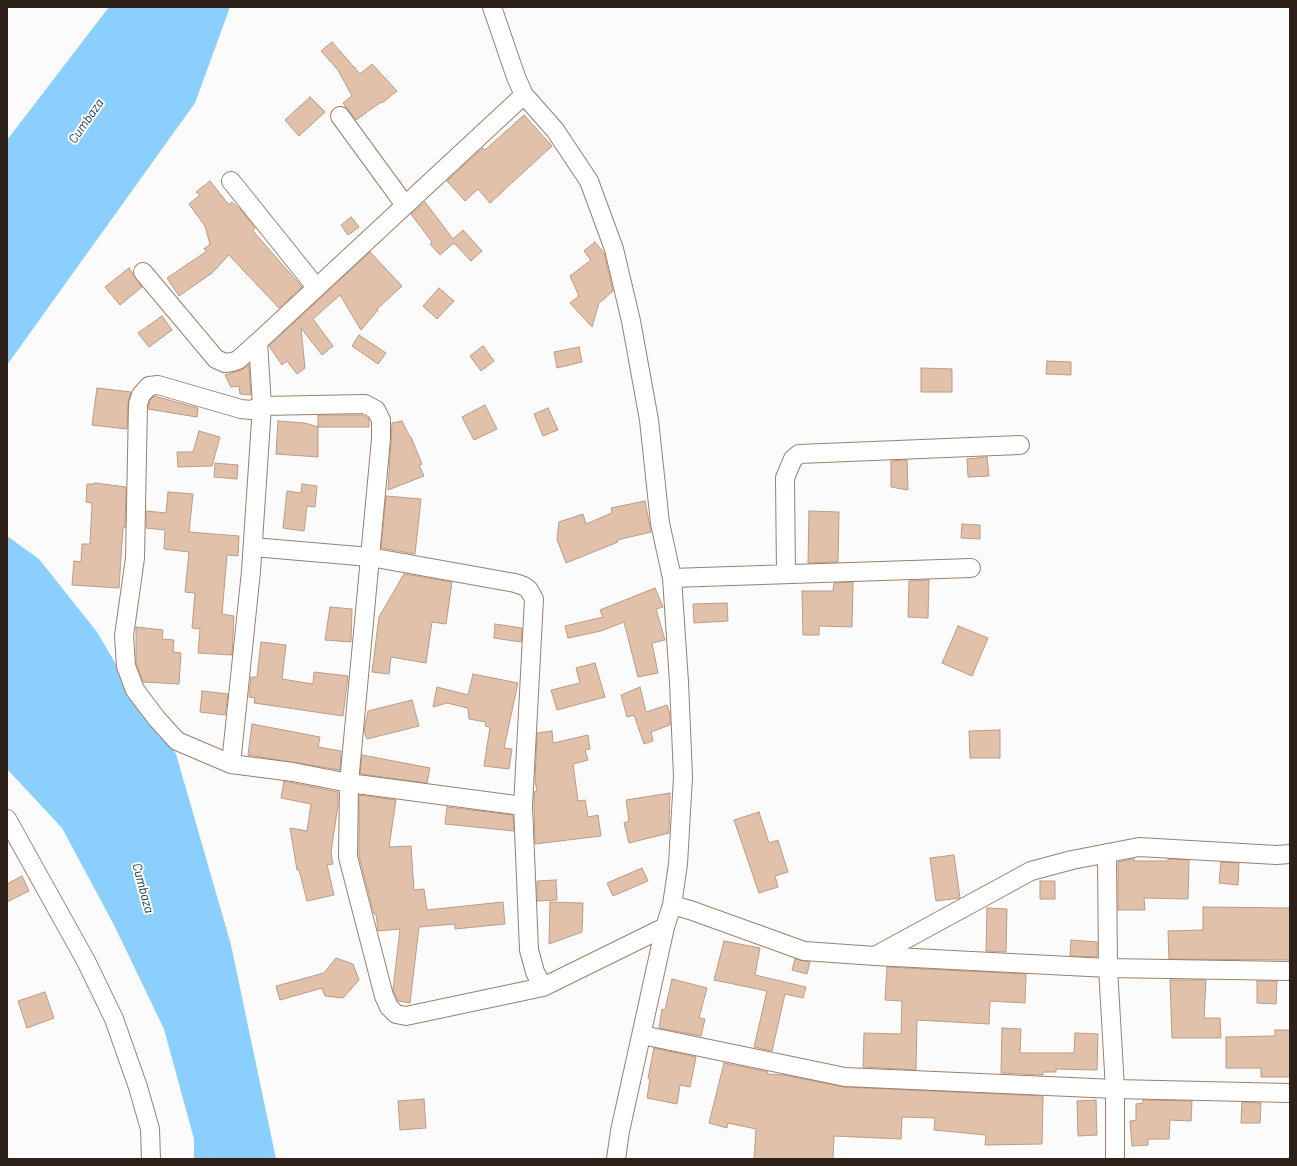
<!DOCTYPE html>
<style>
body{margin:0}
#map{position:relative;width:1297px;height:1166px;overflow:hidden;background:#fbfbfb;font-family:Barlow,sans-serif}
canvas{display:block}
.frame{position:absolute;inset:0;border:8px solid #2d2119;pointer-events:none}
</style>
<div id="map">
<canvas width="1297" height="1166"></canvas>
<div class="frame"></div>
</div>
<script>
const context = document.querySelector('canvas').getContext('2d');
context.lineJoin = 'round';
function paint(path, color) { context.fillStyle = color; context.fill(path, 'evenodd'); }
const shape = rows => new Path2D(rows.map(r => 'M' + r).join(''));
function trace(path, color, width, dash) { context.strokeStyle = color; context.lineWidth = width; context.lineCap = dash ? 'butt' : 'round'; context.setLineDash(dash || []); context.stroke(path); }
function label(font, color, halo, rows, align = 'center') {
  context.font = font + ' Barlow,sans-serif'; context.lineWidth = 4; context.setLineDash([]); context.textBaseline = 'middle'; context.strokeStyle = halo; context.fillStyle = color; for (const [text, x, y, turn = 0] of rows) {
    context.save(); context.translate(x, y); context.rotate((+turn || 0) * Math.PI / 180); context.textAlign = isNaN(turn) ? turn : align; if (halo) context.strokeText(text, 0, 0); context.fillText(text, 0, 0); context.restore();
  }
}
paint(shape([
 [109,7,230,7,195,103,7,365,7,140],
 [7,536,39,559,97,632,134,695,176,754,231,945,276,1159,194,1159,194,1139,164,1029,114,925,62,828,7,769]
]), '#8bcffe');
const building = shape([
 [332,42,360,74,372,64,397,91,382,103,381,102,356,120,343,103,352,96,338,70,321,51,332,42],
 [310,97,325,112,299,136,285,120,310,97],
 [524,115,552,146,490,203,478,189,465,201,447,181,476,154,483,148,485,150,524,115],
 [210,181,229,205,232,202,241,210,255,228,253,231,302,287,279,308,229,255,212,273,179,296,167,278,207,251,204,249,210,244,205,226,189,204,200,195,196,192,210,181],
 [425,202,453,239,463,230,482,251,471,261,454,243,440,255,430,244,432,242,411,214,425,202],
 [351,217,359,227,348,235,341,225,351,217],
 [595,242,604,253,613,291,599,303,592,327,570,303,579,296,570,276,591,260,584,251,595,242],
 [370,252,402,286,377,309,378,310,361,330,340,295,313,319,333,346,322,355,301,328,305,368,297,374,287,361,282,365,269,346,370,252],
 [129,268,142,287,120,305,105,287,129,268],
 [439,288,454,301,437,319,423,306,439,288],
 [162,316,172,330,149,347,138,333,162,316],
 [359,335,386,353,378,364,352,346,359,335],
 [483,346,494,361,481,371,470,356,483,346],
 [579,347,582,362,557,368,554,352,579,347],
 [1047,361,1071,362,1071,375,1046,374,1047,361],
 [249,365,251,395,240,394,239,386,231,387,225,375,241,370,249,365],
 [921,368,952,369,952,392,921,392,921,368],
 [97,388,131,392,128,404,127,429,92,425,97,388],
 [154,396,198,408,197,417,148,409,150,400,154,396],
 [485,405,497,429,474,440,462,417,485,405],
 [548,408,558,430,543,436,534,414,548,408],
 [318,415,362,415,369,419,369,427,318,427,318,415],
 [278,421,305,423,318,427,318,457,276,454,278,421],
 [402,421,410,437,411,437,422,464,419,465,424,476,388,490,392,423,402,421],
 [199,431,220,437,212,466,178,467,177,452,193,452,199,431],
 [987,457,989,476,968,477,967,459,987,457],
 [907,460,908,490,891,487,891,461,907,460],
 [215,463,238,465,237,479,214,477,215,463],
 [95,483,126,487,125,528,123,527,119,588,72,585,74,561,81,562,82,544,90,544,92,503,86,502,87,484,95,484,95,483],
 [302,484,317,486,315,507,307,506,304,531,283,528,287,491,301,493,302,484],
 [168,492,193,494,189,532,239,536,238,556,227,555,222,614,234,616,232,655,198,653,200,629,192,628,195,593,185,592,189,552,164,549,165,530,146,528,146,511,166,513,168,492],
 [386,496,421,499,415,554,381,548,386,496],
 [645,501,651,532,617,540,618,542,566,563,557,539,559,522,583,514,586,524,612,513,611,508,645,501],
 [809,511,839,512,838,562,808,563,809,511],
 [962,524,980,525,980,539,961,538,962,524],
 [404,574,452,582,446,624,432,622,426,663,391,657,389,674,372,672,379,617,404,574],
 [929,580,928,618,908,617,909,581,929,580],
 [853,582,852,627,819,626,819,635,803,635,802,591,833,591,834,583,853,582],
 [655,588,663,607,656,609,665,640,652,643,658,673,638,677,624,622,601,631,568,638,565,626,603,617,600,610,655,588],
 [727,603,728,621,694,623,693,604,727,603],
 [330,607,352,609,351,642,325,640,330,607],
 [495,624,522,628,521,642,494,638,495,624],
 [958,626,988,638,972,676,942,663,958,626],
 [136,627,163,630,162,639,174,640,173,652,181,653,179,684,143,682,136,664,136,627],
 [261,642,286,645,282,679,313,684,314,672,348,676,343,716,254,703,255,698,249,697,251,677,257,677,261,642],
 [595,663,605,697,557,710,551,690,580,683,576,668,595,663],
 [473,674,518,683,504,748,512,749,509,769,484,766,490,727,485,726,486,722,469,719,468,708,447,703,433,707,437,687,468,695,473,674],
 [640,687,646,712,667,705,670,714,670,725,651,732,653,741,644,744,634,715,627,717,621,695,640,687],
 [202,691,228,694,225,715,200,712,202,691],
 [412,700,419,726,367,739,364,731,368,711,412,700],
 [252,724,320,737,318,747,341,751,340,770,248,755,252,724],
 [1000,730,1000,758,970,758,969,731,1000,730],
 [552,731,553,743,588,735,590,749,585,750,588,760,573,764,578,801,585,800,588,817,598,815,601,836,535,844,534,806,534,792,537,791,535,781,537,733,552,731],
 [362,755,430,768,427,783,360,774,362,755],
 [284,781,338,792,338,805,331,852,333,864,327,865,334,895,307,901,299,870,297,870,290,828,307,831,311,804,281,798,284,781],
 [670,793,669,833,629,843,624,823,629,821,626,800,670,793],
 [359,795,396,800,389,847,411,846,414,890,424,889,427,910,503,902,505,924,455,929,455,924,419,927,410,1003,398,1001,393,990,400,929,378,931,376,914,374,914,359,856,359,795],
 [447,807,513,815,514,831,445,824,447,807],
 [759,812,769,843,778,840,788,872,775,876,778,887,759,893,734,820,759,812],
 [954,855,960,898,936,901,930,858,954,855],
 [1134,859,1134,861,1168,861,1168,859,1189,860,1188,899,1144,898,1145,910,1118,910,1118,862,1134,859],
 [1221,862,1239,863,1238,885,1219,883,1221,862],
 [642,868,648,881,613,896,607,883,642,868],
 [22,876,29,891,7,902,7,884,22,876],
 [556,880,557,900,537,901,537,881,556,880],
 [1040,881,1055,881,1055,899,1040,899,1040,881],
 [550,902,583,903,582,932,549,944,550,902],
 [1203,907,1290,908,1290,960,1169,959,1168,931,1203,930,1203,907],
 [987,908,1007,909,1006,952,986,951,987,908],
 [1071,940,1097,942,1097,957,1070,956,1071,940],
 [724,941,760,948,755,975,806,987,803,998,785,994,772,1051,754,1047,767,991,714,980,724,941],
 [336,958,353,964,359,980,343,998,325,996,322,988,280,1000,276,986,324,973,336,958],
 [795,959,810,962,807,974,792,970,795,959],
 [887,967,1026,974,1025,1003,990,1001,989,1024,917,1020,916,1070,863,1067,864,1033,901,1034,902,1001,885,1000,887,967],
 [672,979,707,988,699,1018,705,1019,701,1036,659,1028,662,1009,665,1010,672,979],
 [1170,980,1206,980,1204,1018,1220,1018,1221,1038,1172,1038,1170,980],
 [1257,981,1277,981,1276,1004,1257,1003,1257,981],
 [45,992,54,1018,27,1028,18,1001,45,992],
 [1002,1028,1021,1029,1020,1053,1074,1053,1075,1033,1098,1034,1097,1070,1056,1069,1056,1072,1043,1072,1043,1075,1001,1073,1002,1028],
 [1275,1030,1290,1030,1290,1077,1261,1077,1261,1068,1226,1068,1226,1037,1275,1036,1275,1030],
 [654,1048,696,1057,690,1087,680,1085,677,1104,647,1098,650,1079,648,1078,654,1048],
 [724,1063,768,1072,767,1074,784,1075,844,1087,1043,1096,1042,1144,985,1145,986,1135,934,1130,935,1118,902,1117,901,1139,834,1136,833,1159,754,1159,756,1129,728,1123,727,1128,709,1123,724,1063],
 [424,1099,426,1128,400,1130,398,1101,424,1099],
 [1096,1100,1097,1135,1078,1136,1077,1101,1096,1100],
 [1143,1100,1192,1101,1191,1121,1170,1120,1169,1139,1148,1139,1148,1145,1132,1146,1130,1121,1136,1120,1136,1104,1143,1103,1143,1100],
 [1242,1102,1261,1103,1260,1123,1241,1123,1242,1102]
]);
paint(building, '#e2c1ab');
trace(building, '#ba9b85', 1);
const minor = shape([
 [492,7,516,77,524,95,555,130,589,181,614,249,631,321,649,420,660,523,672,578,679,682,683,777,678,864,672,905,665,927,620,1131,616,1159],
 [340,116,405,205],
 [231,181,316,287],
 [143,272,216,359,225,363,232,362,238,360,258,342],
 [253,547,370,557,515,583,524,586,529,590,534,599,523,806,529,950,535,972,543,987],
 [786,574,785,478,793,459,799,454,1020,445],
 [672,578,971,568],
 [231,764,251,571,262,406,258,342,524,95],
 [523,806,349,783,293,772,231,764,177,741,157,719,135,690,126,666,124,636,135,558,138,404,141,395,149,386,158,385,241,409,251,410,262,406,365,404,376,410,381,420,381,439,349,783,348,857,384,996,389,1007,396,1014,406,1016,543,987,665,927],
 [7,819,86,961,114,1019,138,1087,150,1129,151,1159],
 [1107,853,1108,968,1115,1089,1115,1159],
 [672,905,690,910,804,951,875,956,1031,871,1072,860,1139,847,1276,855,1290,854],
 [875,956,1108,968,1290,971],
 [642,1035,845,1077,1115,1089,1290,1093]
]);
trace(minor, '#9d7f6a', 20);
trace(minor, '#fff', 18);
label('italic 13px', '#153347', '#fff', [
 ["Cumbaza",86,121,-55],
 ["Cumbaza",143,888,75]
]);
</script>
